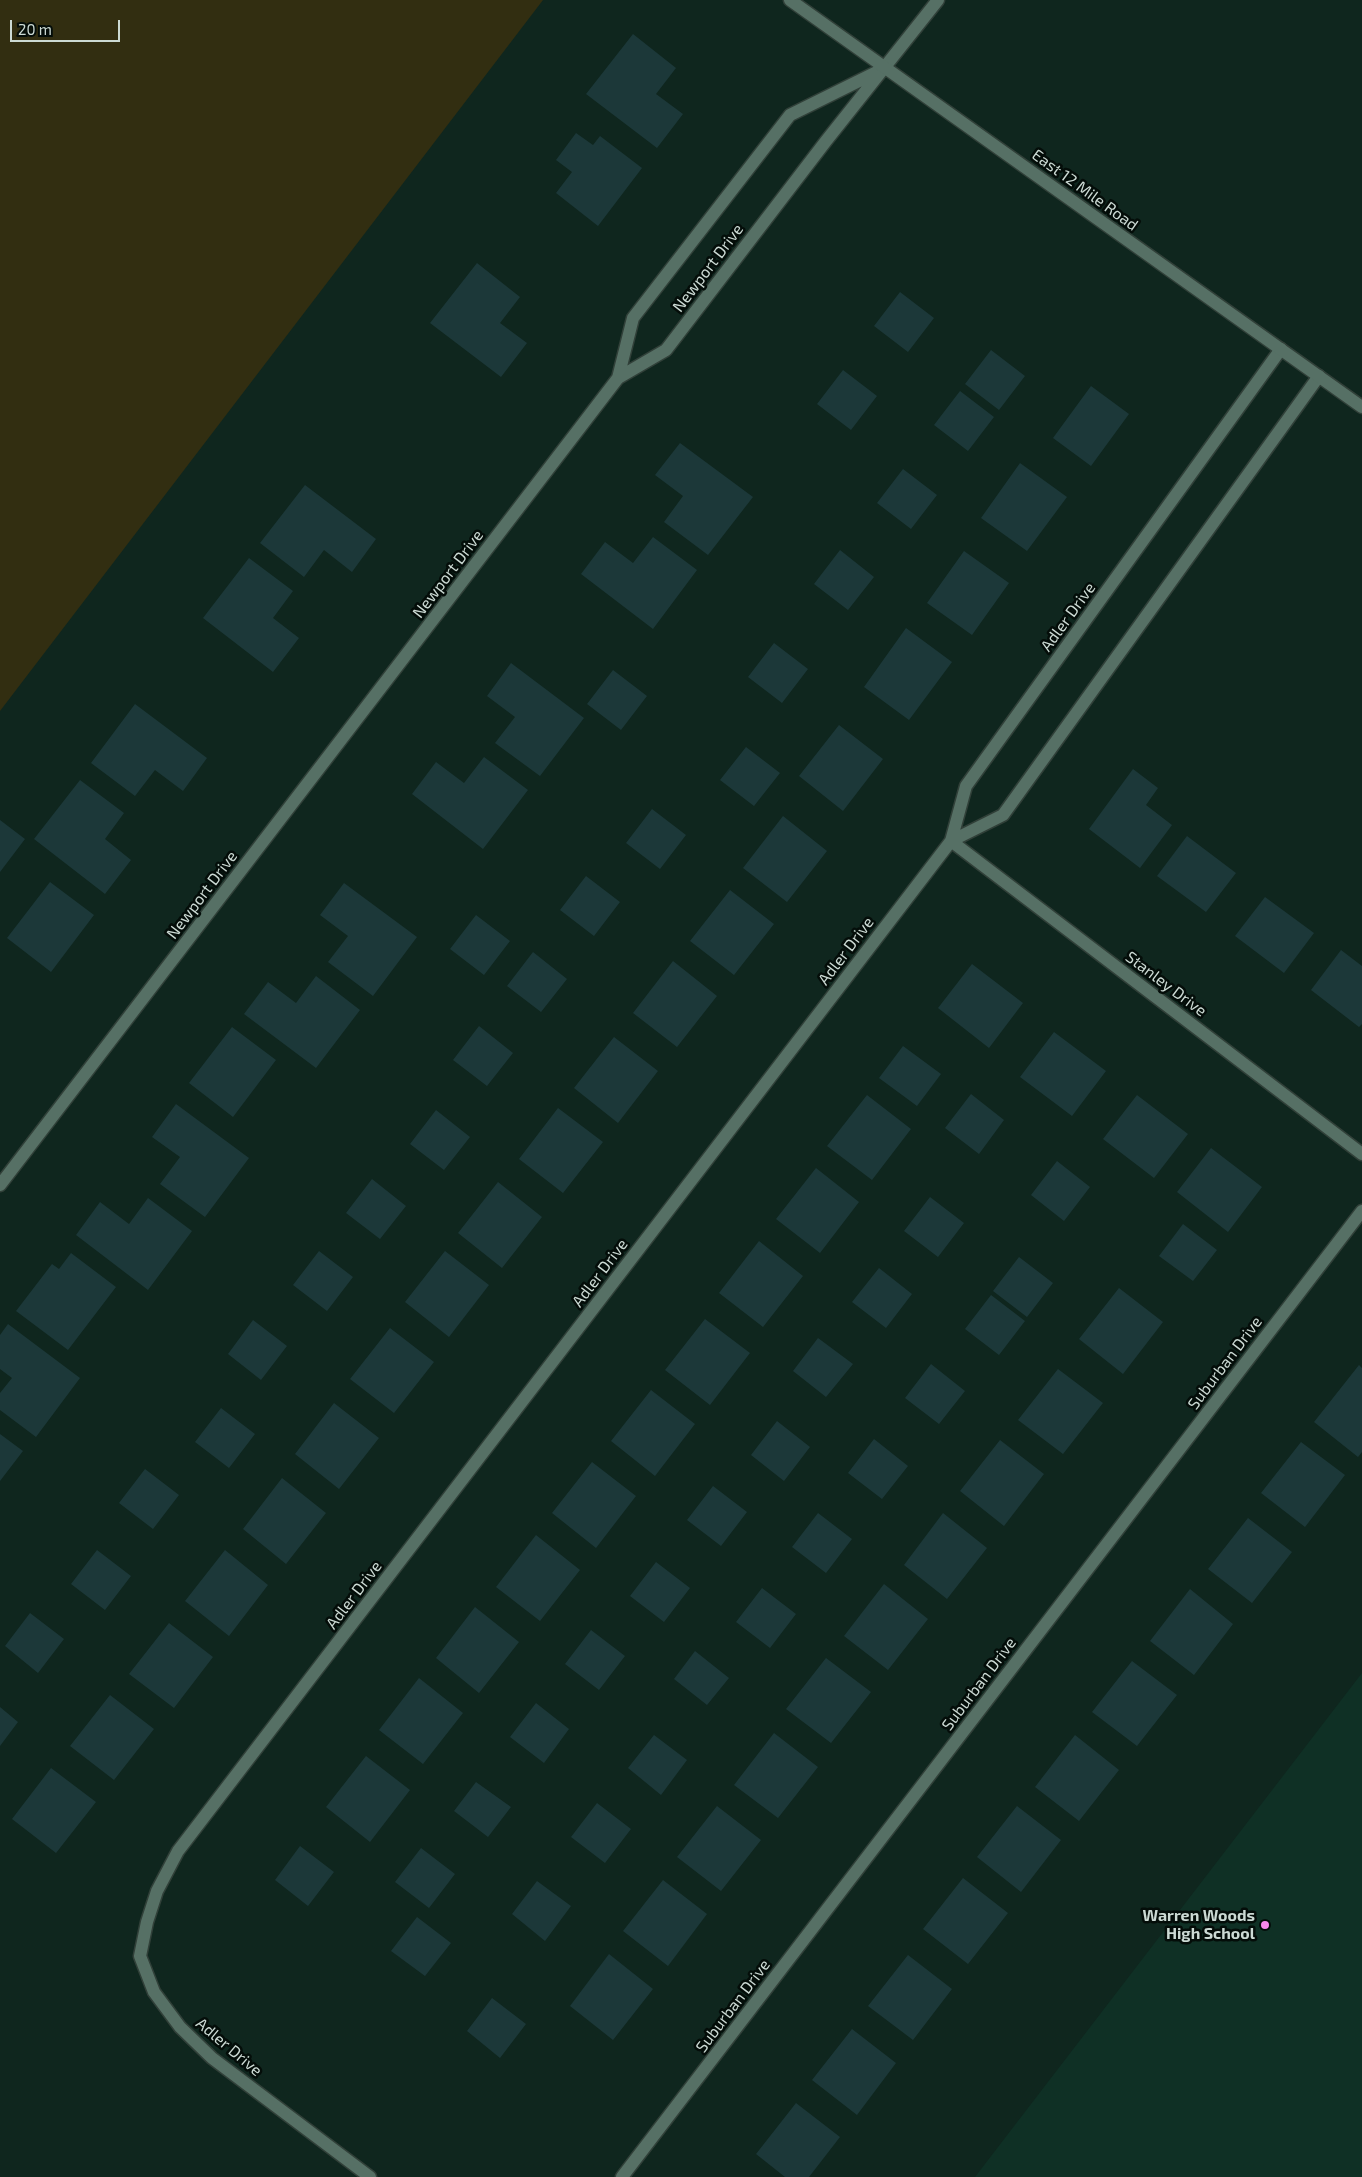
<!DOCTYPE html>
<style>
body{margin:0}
#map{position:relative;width:1362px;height:2177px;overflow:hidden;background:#0f261e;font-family:"Exo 2",sans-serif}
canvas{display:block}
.scale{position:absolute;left:10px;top:20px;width:110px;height:22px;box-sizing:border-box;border:2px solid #ccdad4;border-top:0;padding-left:6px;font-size:15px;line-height:18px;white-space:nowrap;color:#ccdad4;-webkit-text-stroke:4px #040d09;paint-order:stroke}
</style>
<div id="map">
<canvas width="1362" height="2177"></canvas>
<div class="scale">20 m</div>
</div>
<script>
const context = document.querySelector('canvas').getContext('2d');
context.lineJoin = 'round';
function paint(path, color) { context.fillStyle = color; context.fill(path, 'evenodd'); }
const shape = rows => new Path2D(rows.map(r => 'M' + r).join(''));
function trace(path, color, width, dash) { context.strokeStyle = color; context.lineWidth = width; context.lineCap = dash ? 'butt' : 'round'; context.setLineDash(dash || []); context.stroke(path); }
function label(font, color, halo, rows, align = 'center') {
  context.font = font + ' "Exo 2",sans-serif'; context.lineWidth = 5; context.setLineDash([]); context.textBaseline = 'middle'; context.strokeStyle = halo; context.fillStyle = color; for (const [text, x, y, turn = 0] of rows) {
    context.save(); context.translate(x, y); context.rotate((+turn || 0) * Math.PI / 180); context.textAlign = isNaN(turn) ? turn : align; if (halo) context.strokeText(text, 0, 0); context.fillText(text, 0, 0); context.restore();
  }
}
paint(shape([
 [1362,1673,1362,2177,975,2177]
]), '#0f3025');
paint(shape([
 [0,0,543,0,0,711]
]), '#322e11');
paint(shape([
 [633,34,676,68,656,94,683,114,657,148,586,94],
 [576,133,593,145,600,136,642,168,598,226,556,193,572,172,556,160],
 [477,263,520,297,500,323,527,343,501,377,430,323],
 [900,292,934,318,908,352,874,326],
 [991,350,1025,376,999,410,965,384],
 [843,370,877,396,851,430,817,404],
 [1091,386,1129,414,1091,466,1053,438],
 [960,391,994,417,968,451,934,425],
 [680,443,753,497,708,555,664,522,683,496,655,475],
 [1020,463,1067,497,1027,551,981,518],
 [903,469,937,495,911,529,877,503],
 [305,485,376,539,352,572,324,550,304,577,260,543],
 [653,537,697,570,653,629,581,574,605,542,633,563],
 [840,550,874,577,848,610,814,584],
 [964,551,1009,583,972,635,927,603],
 [249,558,293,591,273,618,299,638,273,672,203,618],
 [906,628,952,662,909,720,864,687],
 [774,643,808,669,782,703,748,677],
 [511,663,584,718,540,776,495,743,515,717,487,696],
 [613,670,647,696,621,730,587,704],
 [135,704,207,758,183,791,155,770,135,796,91,763],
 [839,725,883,759,843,811,799,776],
 [746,747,780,773,754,806,720,780],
 [484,757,528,790,483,849,412,794,436,762,464,783],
 [1133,769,1158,788,1146,805,1172,825,1140,868,1089,829],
 [80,780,124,813,105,839,131,860,105,894,34,839],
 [652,809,686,835,660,869,626,843],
 [783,816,827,851,787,902,743,868],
 [0,820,25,839,0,872],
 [1187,836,1236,873,1206,912,1157,876],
 [586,876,620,902,594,936,560,910],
 [50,882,94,915,51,972,7,938],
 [344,883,417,937,373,996,328,962,348,936,320,915],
 [730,890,774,924,734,975,690,941],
 [1265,897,1314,933,1284,973,1235,936],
 [476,915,510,941,484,975,450,949],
 [1341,950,1362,966,1362,1024,1359,1027,1311,990],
 [533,952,567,979,541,1012,507,986],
 [673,961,717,996,677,1047,633,1013],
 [972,964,1023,1003,989,1048,938,1008],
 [316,976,360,1010,316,1068,244,1014,268,982,296,1003],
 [479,1026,513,1053,487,1086,453,1060],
 [232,1027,276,1060,233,1117,189,1083],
 [1054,1032,1106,1071,1072,1116,1020,1077],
 [614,1037,658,1071,618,1123,574,1088],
 [903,1046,941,1074,917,1106,879,1078],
 [971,1094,1004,1120,979,1154,945,1128],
 [867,1095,911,1129,872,1180,827,1146],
 [1137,1095,1188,1134,1154,1178,1103,1139],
 [176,1104,249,1158,205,1217,160,1184,180,1157,152,1137],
 [558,1108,603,1142,563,1193,519,1159],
 [436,1110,470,1137,444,1170,410,1144],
 [1211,1148,1262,1187,1228,1232,1177,1192],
 [1057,1161,1090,1187,1064,1221,1031,1195],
 [816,1168,859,1202,820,1253,776,1219],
 [372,1179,406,1206,380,1239,346,1213],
 [498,1182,542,1217,502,1268,458,1233],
 [930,1197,964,1223,938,1257,904,1231],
 [148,1198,192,1231,148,1290,76,1235,100,1202,129,1224],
 [1183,1224,1217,1250,1193,1281,1159,1256],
 [759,1241,803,1276,763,1327,719,1293],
 [319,1251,353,1277,327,1311,293,1285],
 [445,1251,489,1285,449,1337,405,1302],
 [71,1253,116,1287,68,1350,16,1311,52,1264,59,1269],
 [1019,1257,1053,1283,1027,1317,993,1291],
 [879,1268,912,1294,886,1328,852,1302],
 [1119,1288,1163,1322,1123,1374,1079,1339],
 [991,1295,1025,1321,999,1355,965,1329],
 [705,1319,750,1353,710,1405,665,1370],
 [253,1320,287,1346,261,1380,228,1354],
 [8,1324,80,1378,36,1437,0,1410,0,1393,12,1378,0,1369,0,1335],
 [390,1328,434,1362,394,1413,350,1379],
 [818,1338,853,1364,826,1397,793,1371],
 [931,1364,965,1391,939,1424,905,1398],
 [1359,1365,1362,1368,1362,1452,1358,1457,1314,1422],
 [1058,1369,1103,1403,1063,1454,1018,1420],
 [651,1390,695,1424,655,1476,611,1441],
 [334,1403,379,1438,339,1489,295,1454],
 [221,1408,255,1434,229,1468,195,1442],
 [777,1421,810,1447,784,1481,751,1455],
 [0,1434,23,1451,0,1481],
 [874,1439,908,1466,882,1499,848,1473],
 [1000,1440,1044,1474,1004,1526,960,1491],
 [1301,1442,1345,1475,1305,1527,1261,1493],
 [592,1462,636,1496,596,1548,552,1513],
 [145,1469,179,1495,153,1529,119,1503],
 [282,1478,326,1513,286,1564,243,1529],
 [713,1486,747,1512,721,1546,687,1520],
 [818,1513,852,1539,826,1573,792,1547],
 [943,1513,987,1548,947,1599,904,1565],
 [1248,1518,1292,1552,1252,1603,1208,1569],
 [536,1535,580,1570,540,1621,496,1587],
 [97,1550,131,1576,105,1610,71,1584],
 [225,1550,268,1585,229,1636,185,1601],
 [656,1562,690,1588,664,1622,630,1596],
 [884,1584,928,1619,888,1670,844,1636],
 [762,1588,796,1614,770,1648,736,1622],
 [1190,1589,1233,1624,1194,1675,1150,1641],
 [475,1607,519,1642,479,1693,436,1658],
 [30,1613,64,1639,38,1673,5,1646],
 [169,1623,213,1657,174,1708,129,1674],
 [591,1630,625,1656,599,1690,565,1664],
 [695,1651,729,1678,707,1705,674,1679],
 [826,1658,871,1692,831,1743,786,1709],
 [1132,1661,1177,1695,1137,1746,1092,1712],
 [419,1678,463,1713,423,1764,379,1730],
 [110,1695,154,1729,114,1780,70,1746],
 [536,1703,569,1729,544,1763,510,1737],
 [0,1707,18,1722,0,1746],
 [774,1733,818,1767,778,1818,734,1785],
 [654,1735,687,1760,661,1795,628,1768],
 [1075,1735,1119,1770,1079,1821,1035,1787],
 [366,1756,410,1790,370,1842,326,1807],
 [51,1768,96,1802,56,1853,12,1819],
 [476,1782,511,1807,488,1837,454,1811],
 [597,1803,631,1829,605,1863,571,1837],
 [717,1806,761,1840,721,1891,677,1857],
 [1017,1806,1061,1840,1021,1892,977,1857],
 [300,1846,334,1872,308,1906,275,1880],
 [421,1848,455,1874,429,1908,395,1882],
 [963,1878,1008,1913,968,1964,923,1929],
 [663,1880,707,1914,668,1966,623,1931],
 [537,1881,571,1906,545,1941,512,1914],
 [417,1917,451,1943,425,1976,391,1951],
 [609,1954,653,1989,613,2040,570,2006],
 [908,1955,952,1989,913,2040,868,2006],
 [492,1998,526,2024,500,2058,467,2031],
 [852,2029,896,2063,857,2115,812,2080],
 [796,2103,840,2137,809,2177,785,2177,756,2154]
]), '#1c3839');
const street = shape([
 [618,378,633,318,790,115,881,70],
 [951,841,1003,815,1319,376],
 [951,841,1362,1154],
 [0,1185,618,378,666,350,826,141,938,0],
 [370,2177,212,2058,180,2027,154,1992,140,1956,147,1922,157,1891,178,1851,951,841,966,786,1281,349],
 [622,2177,1362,1211]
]);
const secondary = shape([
 [790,0,1362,407]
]);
trace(street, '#314039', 15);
trace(secondary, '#314039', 15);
trace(street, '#567065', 12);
trace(secondary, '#567065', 12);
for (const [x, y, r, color] of [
 [1265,1925,5,"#f788eb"]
]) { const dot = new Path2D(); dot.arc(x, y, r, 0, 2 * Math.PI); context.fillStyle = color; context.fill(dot); trace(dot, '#040d09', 2); }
label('16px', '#ccdad4', '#040d09', [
 ["East 12 Mile Road",1085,190,36],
 ["Newport Drive",708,268,-53],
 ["Newport Drive",448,574,-53],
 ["Adler Drive",1068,617,-54],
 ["Newport Drive",202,895,-53],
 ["Adler Drive",846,951,-53],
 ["Stanley Drive",1166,984,37],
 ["Adler Drive",600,1273,-53],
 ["Suburban Drive",1225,1363,-53],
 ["Adler Drive",354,1595,-53],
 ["Suburban Drive",979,1684,-53],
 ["Suburban Drive",733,2006,-53],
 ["Adler Drive",229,2047,40]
]);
label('bold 16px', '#ccdad4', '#040d09', [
 ["Warren Woods",1255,1916],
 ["High School",1255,1934]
], 'right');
</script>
